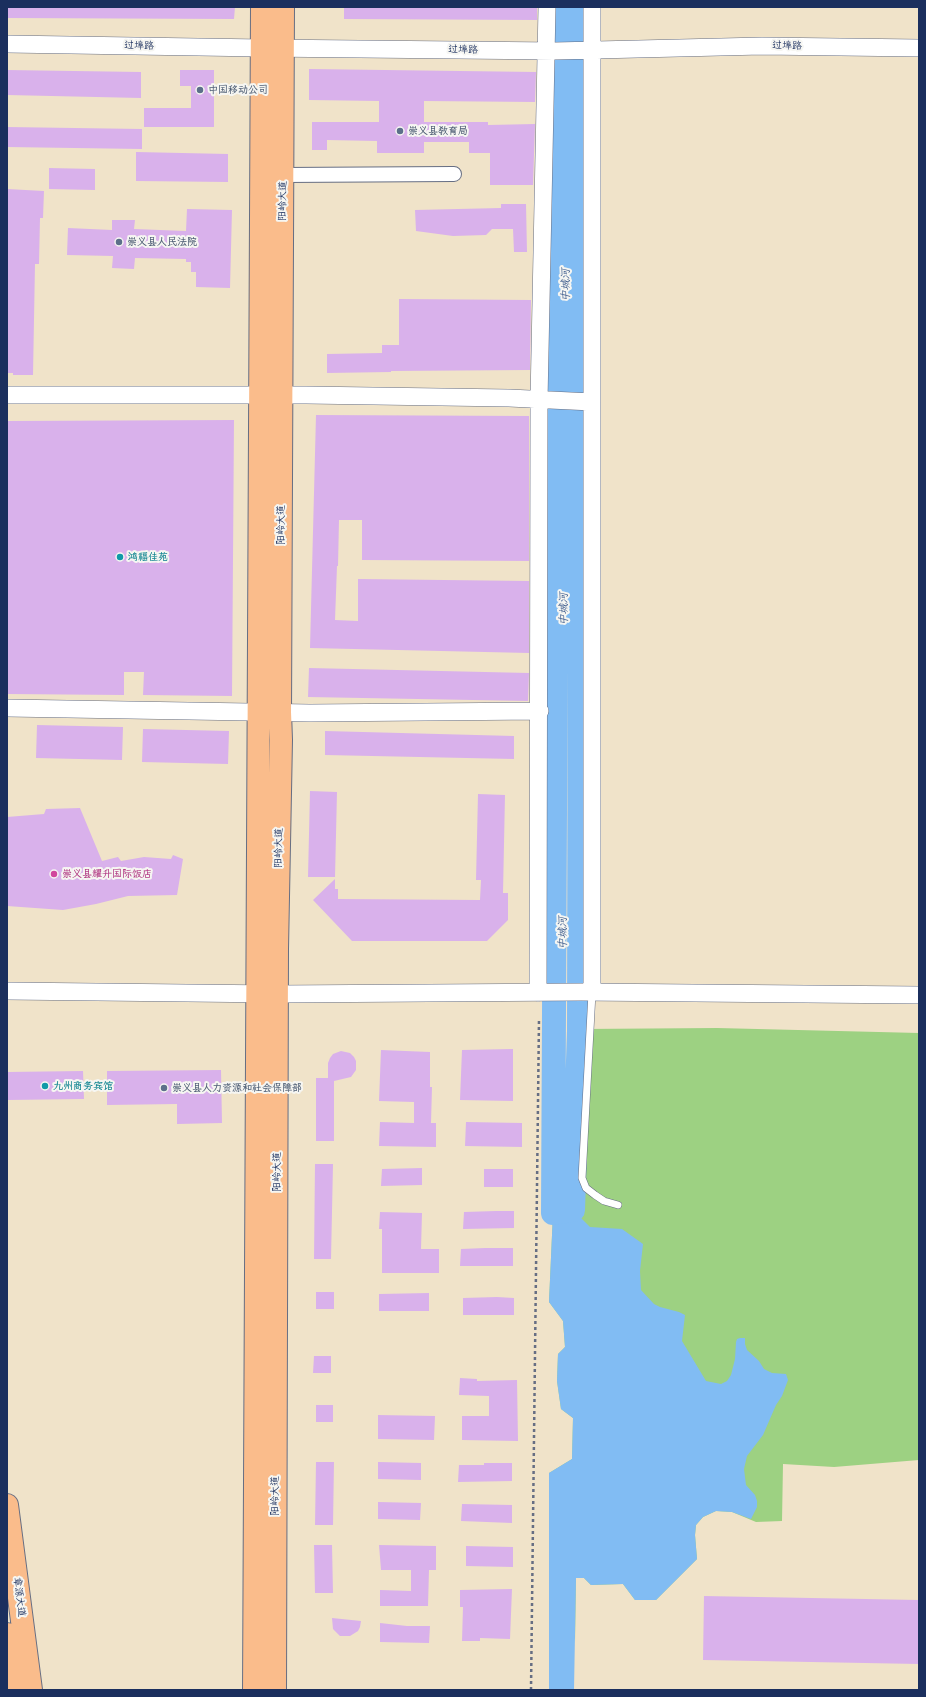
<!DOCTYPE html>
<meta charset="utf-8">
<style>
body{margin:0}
#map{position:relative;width:926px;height:1697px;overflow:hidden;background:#f0e3c9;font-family:"Shantell Sans",sans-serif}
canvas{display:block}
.frame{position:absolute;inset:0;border:8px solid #1b2f5e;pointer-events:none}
</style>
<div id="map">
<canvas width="926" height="1697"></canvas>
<div class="frame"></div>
</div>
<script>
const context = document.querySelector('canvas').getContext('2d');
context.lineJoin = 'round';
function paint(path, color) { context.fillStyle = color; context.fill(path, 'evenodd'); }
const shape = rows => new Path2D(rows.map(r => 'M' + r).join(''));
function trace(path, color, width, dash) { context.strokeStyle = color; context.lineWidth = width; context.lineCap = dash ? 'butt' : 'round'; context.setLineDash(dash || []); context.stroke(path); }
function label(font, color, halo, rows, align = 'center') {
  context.font = font + ' "Shantell Sans","LXGW WenKai TC",sans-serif'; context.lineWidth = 4; context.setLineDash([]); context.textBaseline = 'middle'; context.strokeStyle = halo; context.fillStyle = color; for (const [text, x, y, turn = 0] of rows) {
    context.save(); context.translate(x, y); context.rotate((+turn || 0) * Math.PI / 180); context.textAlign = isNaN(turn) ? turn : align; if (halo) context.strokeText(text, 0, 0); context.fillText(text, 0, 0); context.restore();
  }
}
paint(shape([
 [717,1028,919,1033,919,1460,834,1467,783,1464,782,1521,756,1522,732,1512,716,1511,703,1517,696,1525,695,1535,697,1559,656,1600,635,1600,623,1584,591,1585,584,1578,576,1578,575,1642,549,1473,572,1459,573,1418,561,1409,557,1381,558,1354,565,1347,563,1321,549,1302,553,1213,573,1210,582,1029]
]), '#9dd182');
paint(shape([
 [573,1210,590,1227,622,1229,643,1244,640,1271,641,1290,654,1304,660,1307,679,1312,685,1315,682,1341,706,1381,721,1384,727,1381,731,1375,735,1359,736,1342,737,1339,740,1338,745,1338,745,1344,747,1350,759,1361,764,1369,772,1373,786,1374,788,1380,782,1396,776,1405,763,1435,747,1456,744,1469,746,1485,755,1495,757,1501,757,1507,751,1519,732,1512,716,1511,703,1517,696,1525,695,1535,697,1559,656,1600,635,1600,623,1584,591,1585,584,1578,576,1578,574,1690,549,1690,549,1473,572,1459,573,1418,561,1409,557,1381,558,1354,565,1347,563,1321,549,1302,553,1213]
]), '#81bcf3');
trace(shape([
 [559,7,553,1213,573,1210,579,1031,581,7]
]), '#81bcf3', 24);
paint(shape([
 [7,7,235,7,234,19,7,18],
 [344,7,537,7,537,20,344,19],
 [309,69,536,72,535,102,424,101,424,122,488,122,488,125,535,124,533,185,490,185,490,153,469,153,469,142,424,142,424,153,377,153,377,141,327,140,327,150,312,150,312,122,379,122,379,101,309,100],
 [7,70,141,72,141,98,7,95],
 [180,70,214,70,214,127,144,127,144,108,191,108,191,86,180,86],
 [7,127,142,129,142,149,7,147],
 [136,152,228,154,228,182,136,181],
 [49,168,95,169,95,190,49,189],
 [7,189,44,191,43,218,40,218,39,264,35,264,33,375,13,375,13,373,7,373],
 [501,204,526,204,527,252,514,252,513,229,492,229,486,235,453,236,416,231,415,210,501,208],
 [187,209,232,210,230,288,196,287,196,272,191,272,191,262,186,262,186,259,135,258,134,269,112,268,113,256,67,255,68,228,112,230,112,220,135,220,134,229,186,231],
 [399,299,531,300,530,370,391,371,391,372,327,373,327,354,382,353,382,345,399,345],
 [316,415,529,416,529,561,362,560,362,520,339,520,338,566,337,566,335,620,358,621,358,579,529,581,529,653,310,648],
 [234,420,232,696,143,695,144,672,124,672,124,695,7,694,7,421],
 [309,668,529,673,528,701,308,697],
 [37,725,123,727,122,760,36,758],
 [143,729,229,731,228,764,142,762],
 [325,731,514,736,514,759,325,755],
 [310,791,337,792,335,877,308,877],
 [478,794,505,795,503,893,508,893,508,920,487,941,352,941,313,900,335,879,335,889,338,889,338,899,480,900,481,880,476,880],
 [80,808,102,861,118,857,121,861,144,857,171,859,173,855,183,859,177,895,128,896,96,904,63,910,7,906,7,817,44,814,46,809],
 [513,1049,513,1101,460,1100,462,1050],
 [381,1050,430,1052,430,1087,432,1087,431,1123,436,1123,436,1147,379,1146,380,1122,414,1123,414,1102,379,1101],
 [341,1051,350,1053,354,1057,356,1061,356,1070,351,1077,334,1081,334,1141,316,1141,316,1078,328,1078,328,1063,330,1058,333,1054],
 [221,1070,222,1123,177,1124,177,1104,107,1105,107,1071],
 [83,1071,84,1099,7,1100,7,1072],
 [466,1122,522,1123,522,1147,465,1146],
 [315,1164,333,1164,331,1259,314,1259],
 [422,1168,422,1185,381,1186,382,1169],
 [484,1169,513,1169,513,1187,484,1187],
 [496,1211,514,1211,514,1228,463,1229,464,1212],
 [380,1212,422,1213,421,1249,439,1249,439,1273,382,1273,382,1229,379,1229],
 [485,1248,513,1248,513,1266,460,1266,461,1249],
 [316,1292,334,1292,334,1309,316,1309],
 [429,1293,429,1311,379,1311,379,1294],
 [497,1297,514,1298,514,1315,463,1315,463,1298],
 [314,1356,331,1356,331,1373,313,1373],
 [460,1378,477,1379,477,1381,517,1380,518,1441,462,1440,462,1416,489,1416,489,1396,459,1395],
 [316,1405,333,1405,333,1422,316,1422],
 [378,1415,435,1416,434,1440,378,1439],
 [316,1462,334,1462,333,1525,315,1525],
 [378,1462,421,1463,421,1480,378,1479],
 [484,1463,512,1463,512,1481,458,1482,459,1465,484,1465],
 [378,1502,421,1503,420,1520,378,1519],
 [462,1504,512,1505,512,1523,461,1521],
 [314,1545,332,1545,333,1593,315,1593],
 [379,1545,436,1546,436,1570,429,1570,428,1606,380,1606,380,1590,411,1591,411,1570,381,1570],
 [466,1546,513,1547,513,1567,466,1566],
 [512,1589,510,1639,480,1638,480,1641,462,1641,463,1607,460,1607,460,1590],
 [704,1596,919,1600,919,1664,703,1660],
 [332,1618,361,1621,360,1627,358,1631,350,1636,340,1636,333,1629],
 [380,1623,407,1626,430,1626,429,1643,380,1642]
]), '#d9b1eb');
const service = shape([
 [592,993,582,1178,586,1188,595,1195,604,1201,618,1205]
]);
const minor = shape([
 [283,175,454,174]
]);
const tertiary = shape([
 [7,44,262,48,555,51,762,46,919,48],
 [7,395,306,395,509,398,592,402],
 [7,708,310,713,540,711],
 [7,991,277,994,581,992,919,995],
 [538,993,539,400,547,7],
 [592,993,592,7]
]);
const primary = shape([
 [7,1505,31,1690],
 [7,1634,14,1690],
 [254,1690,262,7],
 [275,1690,277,949,281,740,280,712,283,7]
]);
trace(service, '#666e83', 8);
trace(minor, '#666e83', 16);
trace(tertiary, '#666e83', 18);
trace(primary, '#666e83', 24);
trace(shape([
 [531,1690,539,1019]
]), '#666e83', 2.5, [3, 3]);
trace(service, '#fff', 7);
trace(minor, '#fff', 14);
trace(tertiary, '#fff', 17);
trace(primary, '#fabc8b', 22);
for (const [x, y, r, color] of [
 [200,90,4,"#5c6f8a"],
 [400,131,4,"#5c6f8a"],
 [119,242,4,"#5c6f8a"],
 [120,557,4,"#0f9aa8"],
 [54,874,4,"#d1479c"],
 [45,1086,4,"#0f9aa8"],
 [164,1088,4,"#5c6f8a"]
]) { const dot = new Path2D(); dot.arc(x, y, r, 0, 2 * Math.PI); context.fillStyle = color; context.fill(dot); trace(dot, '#f6f6f2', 1.5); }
label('10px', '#1b2f5e', '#f6f6f2', [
 ["过埠路",139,46,1],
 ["过埠路",787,46,1],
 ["过埠路",463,50,1],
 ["阳岭大道",283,201,-89],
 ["阳岭大道",281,525,-90],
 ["阳岭大道",279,848,-89],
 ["阳岭大道",277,1172,-90],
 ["阳岭大道",275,1496,-90],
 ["章源大道",19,1597,83]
]);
label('bold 10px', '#4e5e75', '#f6f6f2', [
 ["中国移动公司",208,90],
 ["崇义县教育局",408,131],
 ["崇义县人民法院",127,242],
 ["崇义县人力资源和社会保障部",172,1088]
], 'left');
label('bold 10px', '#0d838f', '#f6f6f2', [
 ["鸿福佳苑",128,557],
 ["九州商务宾馆",53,1086]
], 'left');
label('bold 10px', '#b23c85', '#f6f6f2', [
 ["崇义县耀升国际饭店",62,874]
], 'left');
label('italic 11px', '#3a598b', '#f6f6f2', [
 ["中城河",566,285,-90],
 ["中城河",564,609,-90],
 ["中城河",563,933,-90]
]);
</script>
